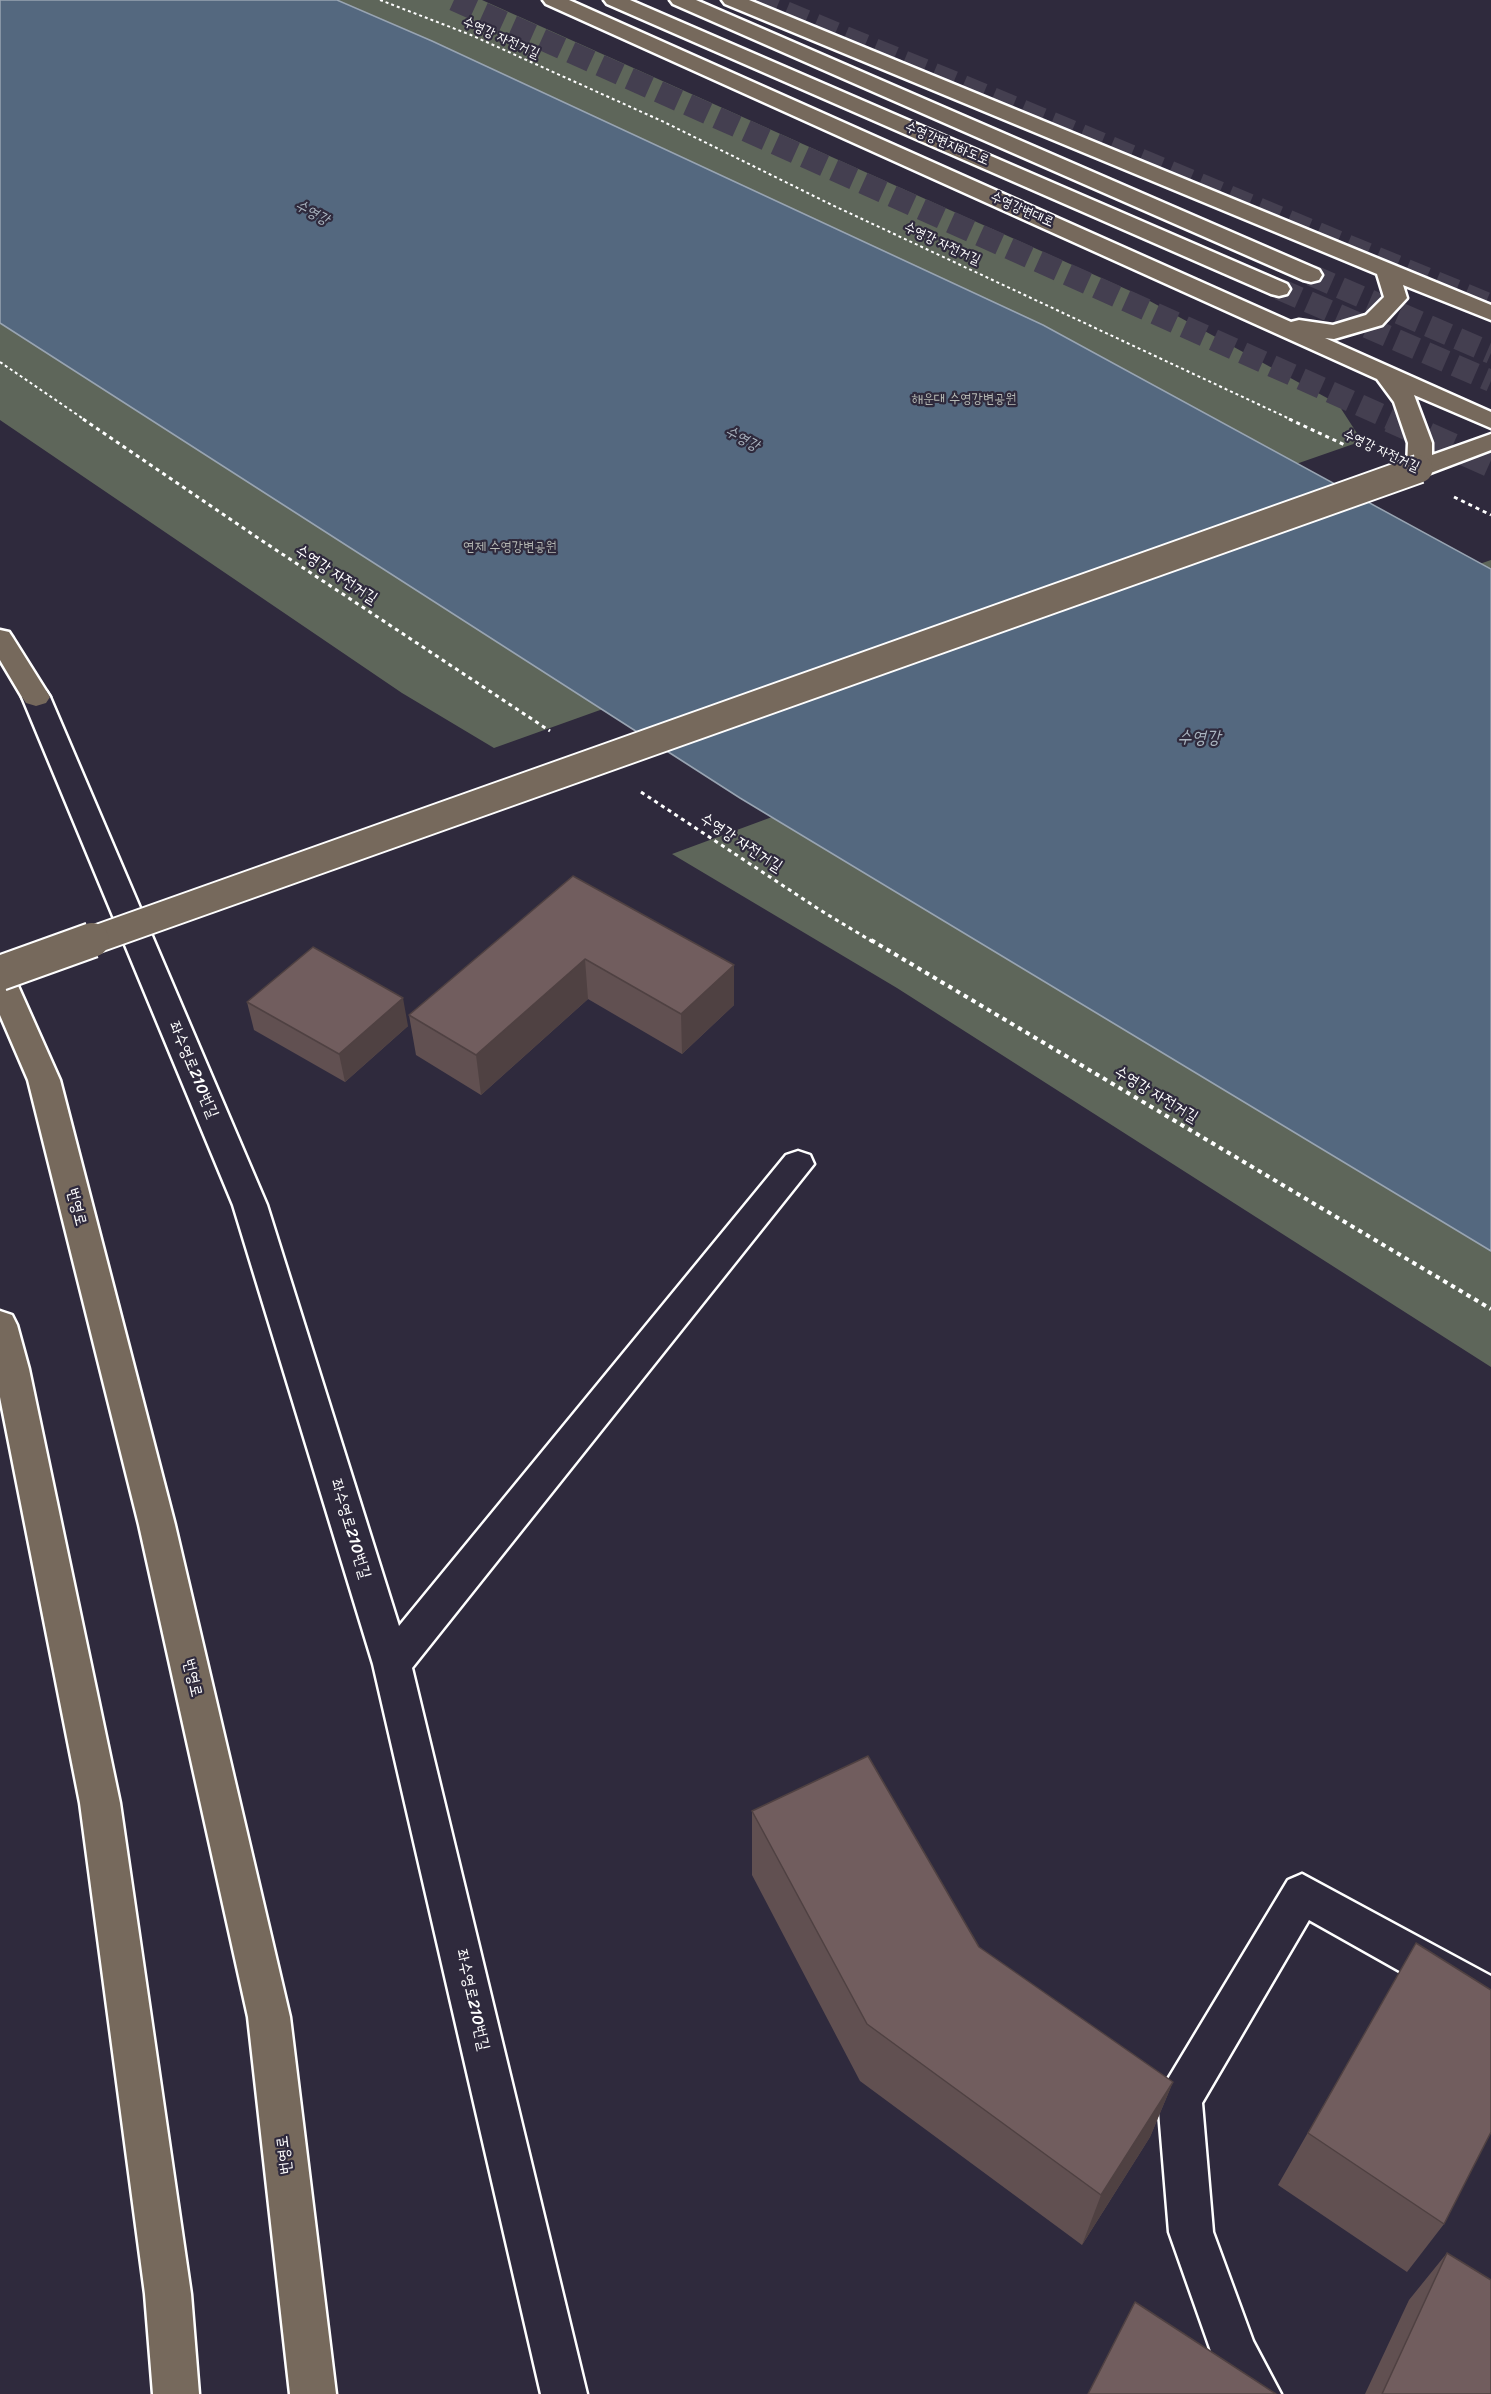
<!DOCTYPE html>
<meta charset="utf-8">
<style>
body{margin:0}
canvas{display:block;background:#2f2a3d}
</style>
<canvas width="1491" height="2394"></canvas>
<script>
const context = document.querySelector('canvas').getContext('2d');
context.lineJoin = 'round';
function paint(path, color) { context.fillStyle = color; context.fill(path, 'evenodd'); }
const shape = rows => new Path2D(rows.map(r => 'M' + r).join(''));
function trace(path, color, width, dash) { context.strokeStyle = color; context.lineWidth = width; context.lineCap = dash ? 'butt' : 'round'; context.setLineDash(dash || []); context.stroke(path); }
function label(font, color, halo, rows, align = 'center') {
  context.font = font + ' Sriracha,"Poor Story",sans-serif'; context.lineWidth = 4.5; context.setLineDash([]); context.textBaseline = 'middle'; context.strokeStyle = halo; context.fillStyle = color; for (const [text, x, y, turn = 0] of rows) {
    context.save(); context.translate(x, y); context.rotate((+turn || 0) * Math.PI / 180); context.textAlign = isNaN(turn) ? turn : align; if (halo) context.strokeText(text, 0, 0); context.fillText(text, 0, 0); context.restore();
  }
}
paint(shape([
 [0,0,482,0,1137,294,1338,404,1362,441,952,584,494,748,402,693,0,420],
 [1491,560,1491,1367,897,988,672,854,1118,689]
]), '#5e665a');
const water = shape([
 [0,0,337,0,432,41,1043,325,1491,569,1491,1251,740,798,0,323,0,0]
]);
paint(water, '#54687f');
trace(water, '#98a4b2', 1.5);
trace(shape([
 [1311,275,1491,353],
 [1279,289,1491,381]
]), '#443f50', 22, [22, 10]);
trace(shape([
 [454,0,1393,420],
 [756,0,1491,305]
]), '#443f50', 22, [22, 10]);
trace(shape([
 [1390,419,1491,464]
]), '#443f50', 27, [27, 14]);
const minor = shape([
 [36,688,46,691,50,697,267,1205,399,1626,786,1155,798,1151,810,1155,814,1164,412,1668,587,2394,541,2394,373,1664,233,1205,22,697,26,691,36,688],
 [1302,1874,1491,1976,1491,2020,1476,2014,1309,1920,1202,2103,1213,2232,1253,2341,1281,2394,1232,2394,1212,2354,1169,2232,1158,2099,1165,2084,1288,1880,1302,1874]
]);
const major = shape([
 [543,0,569,0,1291,322,1299,320,1333,325,1366,315,1384,297,1377,274,725,4,722,0,749,0,1491,305,1491,320,1403,285,1407,298,1382,325,1334,339,1325,338,1491,412,1491,428,1414,395,1432,443,1432,455,1491,434,1491,450,1428,474,1419,476,1410,474,1407,469,1408,443,1394,402,1377,379,546,4,543,0],
 [604,0,630,0,1287,284,1290,289,1287,294,1279,296,1271,294,607,4,604,0],
 [670,0,696,0,1319,270,1322,275,1319,280,1311,282,1303,280,673,4,670,0]
]);
const highway = shape([
 [0,630,9,632,13,638,50,697,46,703,36,706,26,703,22,697,0,660,0,630],
 [0,968,11,971,15,979,60,1080,175,1525,290,2017,336,2394,290,2394,248,2017,139,1525,28,1080,0,1015,0,968],
 [0,1311,12,1315,17,1325,29,1369,120,1803,191,2294,199,2394,153,2394,145,2294,80,1803,0,1397,0,1311]
]);
trace(minor, '#fff', 5);
trace(major, '#fff', 5);
trace(highway, '#fff', 5);
trace(shape([
 [380,0,471,35,664,122,830,204,1292,420],
 [0,362,85,420]
]), '#fff', 2, [3, 3]);
trace(shape([
 [83,419,264,542,550,731],
 [1289,419,1347,446],
 [1454,497,1491,515],
 [641,792,820,910,873,942]
]), '#fff', 3, [4, 4]);
trace(shape([
 [871,940,1491,1309]
]), '#fff', 4, [4.5, 4.5]);
paint(minor, '#2f2a3d');
paint(major, '#76695c');
paint(highway, '#76695c');
const majorBridgeFar1 = shape([
 [88,942,1419,469]
]);
const majorBridge = shape([
 [0,973,92,940]
]);
trace(majorBridgeFar1, '#fff', 31, []);
trace(majorBridge, '#fff', 38, []);
trace(majorBridgeFar1, '#76695c', 27);
trace(majorBridge, '#76695c', 34);
paint(shape([
 [573,876,734,965,734,1005,682,1054,588,999,481,1095,416,1055,409,1015],
 [247,1002,408,1026,345,1082,254,1030],
 [752,1811,979,1947,1173,2082,1150,2137,1082,2245,860,2081,752,1875],
 [1416,1943,1444,2224,1407,2272,1278,2185],
 [1447,2253,1491,2394,1365,2394,1409,2300]
]), '#615051');
paint(shape([
 [585,959,588,999,481,1095,476,1055],
 [734,965,734,1005,682,1054,681,1014],
 [403,998,408,1026,345,1082,339,1054],
 [1173,2082,1150,2137,1082,2245,1101,2195]
]), '#4f4142');
const building = shape([
 [573,876,734,965,681,1014,585,959,476,1055,409,1015,573,876],
 [313,947,403,998,339,1054,247,1002,313,947],
 [868,1756,979,1947,1173,2082,1101,2195,867,2024,752,1811,868,1756],
 [1416,1943,1491,1990,1491,2132,1444,2224,1308,2133,1416,1943],
 [1447,2253,1491,2280,1491,2394,1382,2394,1447,2253],
 [1135,2302,1276,2394,1088,2394,1135,2302]
]);
paint(building, '#715d5e');
trace(building, '#4f4142', 1.5);
label('14px', '#fff', '#2f2a3d', [
 ["수영강 자전거길",501,38,24],
 ["수영강변지하도로",947,144,23],
 ["수영강변대로",1022,210,24],
 ["수영강 자전거길",942,244,25],
 ["수영강 자전거길",1381,451,25]
]);
label('14px', '#b7bab5', '#2f2a3d', [
 ["해운대 수영강변공원",964,399],
 ["연제 수영강변공원",510,547]
]);
label('italic 15px', '#aab4bf', '#2f2a3d', [
 ["수영강",312,213,28],
 ["수영강",742,439,28]
]);
label('16px', '#fff', '#2f2a3d', [
 ["수영강 자전거길",336,575,33],
 ["수영강 자전거길",741,843,33],
 ["좌수영로210번길",193,1070,67],
 ["수영강 자전거길",1156,1095,31],
 ["번영로",76,1207,76],
 ["좌수영로210번길",350,1529,73],
 ["번영로",192,1678,77],
 ["좌수영로210번길",472,2000,77],
 ["번영로",285,2155,-97]
]);
label('italic 18px', '#aab4bf', '#2f2a3d', [
 ["수영강",1199,738]
]);
</script>
